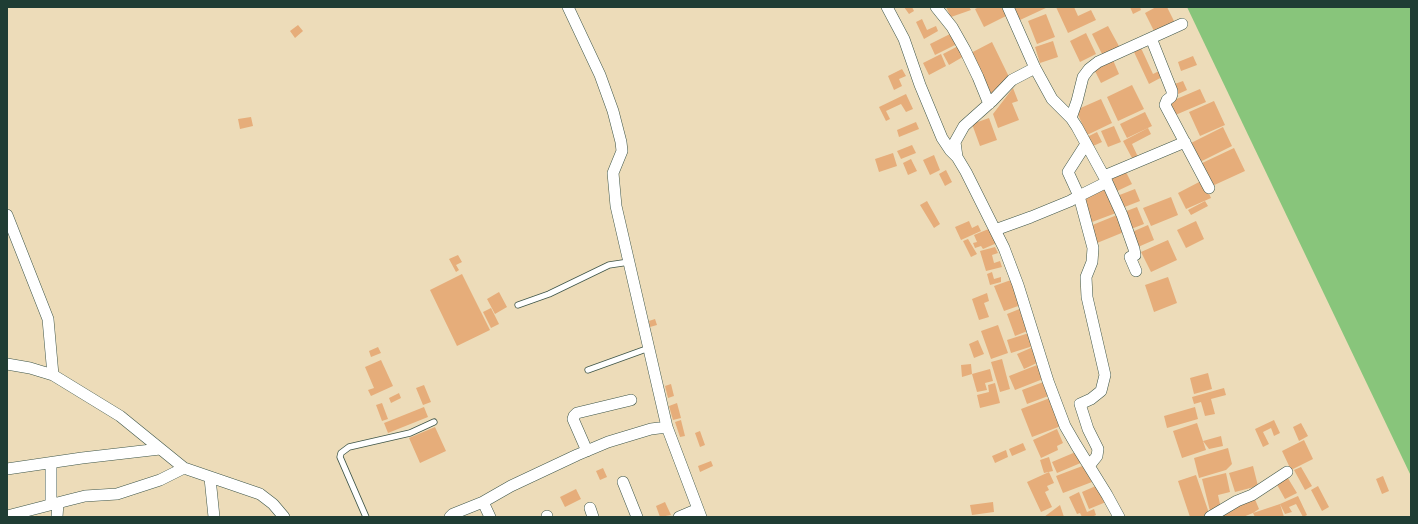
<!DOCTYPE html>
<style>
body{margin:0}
#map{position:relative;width:1418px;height:524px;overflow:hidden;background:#eddcb9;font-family:Mali,sans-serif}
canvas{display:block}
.frame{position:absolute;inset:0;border:8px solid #1f3d34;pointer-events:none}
</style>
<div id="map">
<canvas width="1418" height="524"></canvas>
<div class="frame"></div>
</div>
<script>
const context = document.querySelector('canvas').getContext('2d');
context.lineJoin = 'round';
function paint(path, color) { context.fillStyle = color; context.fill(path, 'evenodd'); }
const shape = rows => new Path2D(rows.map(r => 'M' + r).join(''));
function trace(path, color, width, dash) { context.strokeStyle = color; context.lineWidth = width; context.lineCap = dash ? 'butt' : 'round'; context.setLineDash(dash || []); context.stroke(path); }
paint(shape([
 [1187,7,1411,7,1411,476]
]), '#88c57b');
paint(shape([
 [904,7,912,7,914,11,909,14],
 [946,7,969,7,971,10,951,17],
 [979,7,1002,7,1006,16,984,27,975,9],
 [1014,7,1048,7,1020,20],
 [1056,7,1074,7,1078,16,1091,10,1096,20,1068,33],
 [1130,7,1140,7,1141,10,1133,14],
 [1156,7,1167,7,1175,23,1155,33,1145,13],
 [1046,14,1055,37,1037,44,1028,21],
 [922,19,927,30,936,26,938,31,924,39,916,22],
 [298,25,303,31,295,38,290,31],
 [1108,26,1120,48,1103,56,1092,34],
 [954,32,959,43,935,55,930,44],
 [1086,33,1096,54,1080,62,1070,41],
 [1053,41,1058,57,1040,63,1035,47],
 [992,42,1009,77,990,95,969,54],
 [960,45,966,55,949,65,943,54],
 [1141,48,1153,74,1161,70,1164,76,1149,84,1134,52],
 [941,54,946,66,929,75,923,63],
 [1193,56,1197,65,1181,71,1178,62],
 [1113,60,1119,74,1101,83,1094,69],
 [902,69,906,76,899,79,902,86,894,90,888,76],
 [1183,81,1187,90,1176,95,1172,85],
 [1132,85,1144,109,1118,121,1107,97],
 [1013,88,1018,101,1012,103,1019,120,998,128,993,114],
 [1200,89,1206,102,1173,116,1167,103],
 [906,94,913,109,906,112,901,104,886,111,890,119,886,121,879,107],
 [1101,99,1112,123,1087,135,1076,110],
 [1214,101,1225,125,1200,136,1189,112],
 [1145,112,1152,126,1127,138,1120,124],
 [251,117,253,126,240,129,238,119],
 [989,118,997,140,980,146,972,124],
 [916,122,919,129,899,137,897,130],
 [1114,126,1121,142,1108,147,1101,131],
 [1223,127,1232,146,1200,162,1191,143],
 [1148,128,1151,134,1132,144,1138,157,1133,160,1123,141],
 [1097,132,1102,142,1091,147,1087,137],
 [912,145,916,153,901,159,897,151],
 [1234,148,1245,171,1210,187,1200,164],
 [893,153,897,166,879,172,875,159],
 [934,155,940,170,930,175,923,160],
 [911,159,917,171,908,175,903,163],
 [1124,168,1132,184,1115,192,1107,176],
 [946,170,952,182,945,186,939,174],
 [1203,180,1211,198,1186,209,1178,193],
 [1106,186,1116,213,1092,222,1082,197],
 [1135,189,1140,201,1122,208,1117,196],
 [1171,197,1178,215,1151,226,1143,208],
 [927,201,940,224,934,228,920,205],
 [1205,201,1208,206,1191,215,1188,210],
 [1137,207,1144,224,1131,229,1124,212],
 [1117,215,1124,232,1097,243,1090,226],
 [969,221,972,228,978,225,981,231,961,240,955,227],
 [1196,221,1204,239,1186,248,1177,230],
 [1148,225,1154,240,1138,247,1132,232],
 [991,228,997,243,983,249,981,246,975,248,973,243,977,242,974,235],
 [968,239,977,254,971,257,963,241],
 [1168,240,1177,260,1151,272,1141,252],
 [995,247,998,253,992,255,994,263,1000,261,1002,267,986,271,980,251],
 [458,255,462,262,456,265,459,270,456,272,449,259],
 [992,272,994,279,1001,277,1001,282,990,285,987,274],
 [462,274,490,330,457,346,430,290],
 [1168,277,1177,303,1154,312,1145,285],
 [1011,280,1021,305,1004,311,994,286],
 [499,292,507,307,495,314,487,299],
 [987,293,989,301,984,303,989,317,979,320,972,299],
 [491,308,499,324,491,328,483,312],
 [1022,308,1030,330,1015,336,1007,314],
 [655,319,657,325,650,327,649,321],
 [998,325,1008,353,991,359,981,331],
 [1029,333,1033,346,1011,353,1007,340],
 [978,340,984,354,974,358,969,344],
 [378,347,381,353,371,357,369,351],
 [1033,347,1039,362,1024,369,1017,354],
 [1002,359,1010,389,1000,392,991,362],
 [381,360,393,386,371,396,368,390,374,388,365,367],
 [971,364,972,374,962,377,961,365],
 [1037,365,1043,379,1015,390,1009,376],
 [990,369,993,381,985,383,987,390,977,392,972,374],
 [1208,373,1212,389,1194,394,1190,378],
 [1046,381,1051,395,1027,404,1022,390],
 [995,383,1000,403,980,408,977,395,989,392,988,385],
 [671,384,674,396,668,398,665,386],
 [424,385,431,402,423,405,416,388],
 [1224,388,1226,395,1211,399,1215,414,1205,416,1201,402,1194,404,1192,397],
 [399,393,401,398,391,403,389,398],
 [1050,398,1061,426,1032,437,1021,409],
 [382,403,388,419,382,421,376,405],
 [677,403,681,418,673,420,669,406],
 [424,407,428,417,388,433,384,423],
 [1195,407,1198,419,1167,428,1164,416],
 [681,420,685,436,680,437,675,422],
 [1274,420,1280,433,1274,436,1271,428,1263,432,1269,444,1263,447,1255,429],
 [1197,423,1203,441,1221,436,1223,446,1209,449,1203,441,1206,450,1182,458,1173,431],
 [1301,423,1308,436,1299,441,1293,427],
 [435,427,446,451,420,463,409,438],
 [1057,429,1063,443,1057,446,1058,450,1041,458,1033,440],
 [700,431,705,445,700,447,695,433],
 [1304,440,1313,459,1291,470,1282,451],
 [1023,443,1026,450,1012,456,1009,449],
 [1228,448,1232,464,1226,470,1199,478,1194,458],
 [1006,450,1008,457,995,463,992,456],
 [1078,451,1083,462,1057,473,1052,462],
 [1049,457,1053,471,1044,473,1040,460],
 [711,461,713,466,700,472,698,466],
 [1085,465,1092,482,1063,493,1056,476],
 [1253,466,1258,486,1235,492,1229,473],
 [1301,467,1312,486,1305,490,1294,470],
 [603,468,607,477,600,480,596,471],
 [1049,472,1054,483,1047,486,1049,490,1045,492,1052,507,1041,512,1027,482],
 [1226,473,1230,492,1218,495,1221,509,1210,511,1202,479],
 [1196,475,1210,516,1206,517,1190,517,1178,481],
 [1286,475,1297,493,1285,499,1275,481],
 [1383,476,1389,491,1382,494,1376,479],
 [1098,485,1106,502,1089,509,1082,492],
 [1318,486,1329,507,1322,511,1311,490],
 [576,489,581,499,565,507,560,497],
 [1079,492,1087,512,1094,509,1096,515,1092,517,1082,517,1080,513,1077,514,1069,497],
 [1298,496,1307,515,1303,517,1296,504,1289,507,1292,512,1285,514,1280,504,1284,517,1255,517,1253,513,1280,504],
 [1254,497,1259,509,1253,513,1243,517,1219,517],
 [665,502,671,515,660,517,656,506],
 [993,502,994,512,972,515,970,505],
 [1060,505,1064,517,1044,517]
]), '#e6ad7a');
const service = shape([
 [518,305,549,294,609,265,629,262],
 [588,370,649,348],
 [366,517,340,457,341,453,349,447,410,433,434,422]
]);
const minor = shape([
 [568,7,600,75,613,111,621,142,622,151,613,173,616,206,667,427,701,517],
 [887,7,904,39,920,85,942,138,950,150,957,157],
 [936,7,952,27,965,50,978,77,989,104],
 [1008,7,1035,68,1052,99,1071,118,1077,127,1107,182,1122,215,1134,249,1135,255,1130,257,1136,271],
 [1151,38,1172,91,1172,94,1171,97,1167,100,1165,105,1209,188],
 [1035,68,1012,80,992,101,964,126,955,142,957,157,966,172,1004,248,1018,285,1048,381,1065,426,1076,445,1107,495,1119,517],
 [1071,118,1077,101,1083,77,1089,69,1098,62,1182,24],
 [1104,176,1185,142],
 [7,215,48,319,53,375],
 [995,230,1031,217,1070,201,1079,196,1068,172,1086,144],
 [7,364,30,368,53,375,120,416,184,468,260,494,273,504,284,517],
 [587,451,573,419,574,416,577,413,631,400],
 [51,463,51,504],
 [1089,466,1097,456,1098,449,1088,429,1080,404,1091,399,1101,391,1105,375,1087,297,1086,277,1092,262,1093,248,1079,196,1107,182],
 [7,469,82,458,160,449],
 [210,478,214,517],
 [623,482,637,517],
 [590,508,593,517],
 [7,516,69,500,85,496,117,494,160,480,184,468],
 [547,516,547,517],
 [57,517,58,503],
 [450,517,453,514,483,502],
 [490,517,483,502,511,486,577,455,608,442,651,429,667,427],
 [679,517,698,509],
 [1210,517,1237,501,1252,495,1287,472]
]);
trace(service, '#3e5548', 7);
trace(minor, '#3e5548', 12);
trace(service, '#fff', 5.5);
trace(minor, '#fff', 11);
</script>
